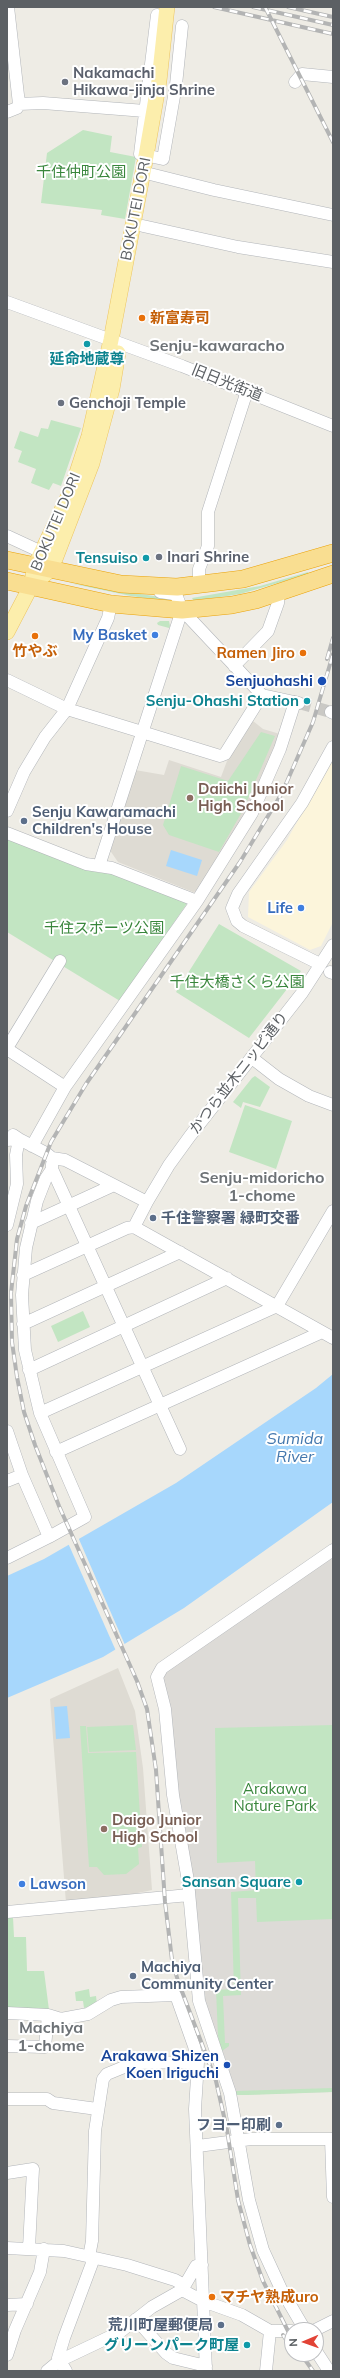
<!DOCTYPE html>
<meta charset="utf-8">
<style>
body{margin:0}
#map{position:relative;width:340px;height:2378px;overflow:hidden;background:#eeece5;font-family:Mulish,sans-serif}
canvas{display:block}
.frame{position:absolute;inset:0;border:8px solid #5c6064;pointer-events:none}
.north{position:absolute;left:284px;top:2322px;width:40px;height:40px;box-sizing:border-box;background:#fff;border:1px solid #bebfc1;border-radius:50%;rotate:268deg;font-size:11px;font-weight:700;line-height:16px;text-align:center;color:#5c6064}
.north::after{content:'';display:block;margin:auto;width:14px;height:18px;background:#e24336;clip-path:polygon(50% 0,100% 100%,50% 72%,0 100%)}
</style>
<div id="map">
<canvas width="340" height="2378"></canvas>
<div class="frame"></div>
<div class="north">N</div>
</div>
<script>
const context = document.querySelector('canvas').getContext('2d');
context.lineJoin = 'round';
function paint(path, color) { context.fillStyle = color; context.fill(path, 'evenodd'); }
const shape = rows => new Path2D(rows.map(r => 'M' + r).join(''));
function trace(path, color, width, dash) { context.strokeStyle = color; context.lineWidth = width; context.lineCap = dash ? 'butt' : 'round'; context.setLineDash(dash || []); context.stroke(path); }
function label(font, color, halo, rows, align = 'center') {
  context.font = font + ' Mulish,"Noto Sans JP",sans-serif'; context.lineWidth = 4; context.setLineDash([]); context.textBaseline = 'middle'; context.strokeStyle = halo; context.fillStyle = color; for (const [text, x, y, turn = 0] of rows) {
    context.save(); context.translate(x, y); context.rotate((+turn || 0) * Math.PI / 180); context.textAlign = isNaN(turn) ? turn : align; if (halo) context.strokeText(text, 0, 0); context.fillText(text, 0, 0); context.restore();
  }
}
paint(shape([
 [333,758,333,922,321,946,310,950,248,917,249,892,287,840]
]), '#fcf5db');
paint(shape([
 [333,1555,333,2092,235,2095,228,2066,205,2005,162,1676,163,1673]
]), '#dddbd7');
paint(shape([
 [253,721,263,729,280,734,249,808,198,891,193,892,118,862,109,849,135,770,164,775,169,760,221,777,227,761],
 [118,1668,135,1711,143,1768,152,1890,133,1894,66,1903,50,1699]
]), '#dedbd3');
paint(shape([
 [83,130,112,136,110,152,136,157,125,219,101,215,102,210,41,203,47,153],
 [51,420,81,428,61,486,53,483,49,490,31,483,36,469,18,462,22,451,14,448,20,431,38,437,41,428,48,429],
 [308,572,309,574,240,594,194,601,192,598,260,586],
 [69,583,173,599,173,602,131,596],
 [160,621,169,621,170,626,169,628,158,625,157,623],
 [261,732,275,736,243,810,219,852,169,835,163,825,181,766,228,781],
 [7,837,72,864,96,872,116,874,188,902,120,1001,7,932],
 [219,924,301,971,249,1038,176,992],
 [255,1076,270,1087,260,1107,243,1102,241,1108,233,1102,252,1078],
 [245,1105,292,1121,276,1169,229,1152],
 [83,1311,90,1327,58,1342,51,1326],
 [133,1725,136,1750,89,1752,87,1727],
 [333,1725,333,1919,257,1922,256,1898,238,1898,241,1995,223,1996,225,2043,229,2043,229,2046,222,2051,218,2036,216,1990,234,1989,231,1892,256,1890,255,1861,217,1863,215,1728],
 [80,1726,86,1726,88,1753,136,1752,142,1847,138,1848,139,1864,126,1874,104,1875,97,1867,89,1867],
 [13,1917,14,1937,26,1937,27,1971,44,1971,49,2010,7,2010,7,1918],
 [89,1989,90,1997,96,1996,97,2004,84,2008,83,2001,76,2001,75,1992],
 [333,2088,333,2092,248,2095,235,2095,235,2091]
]), '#c2e5c2');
paint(shape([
 [171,850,202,860,197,876,166,866],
 [333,1374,333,1502,184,1608,103,1657,7,1698,7,1576,44,1559,176,1483,316,1388],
 [67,1706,70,1738,56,1739,54,1707]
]), '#a7d7fc');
paint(shape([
 [78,1537,125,1645,116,1651,68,1543]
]), '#eeece5');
trace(shape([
 [299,703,331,712]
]), '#cac9c5', 12, [12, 6]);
const minor = shape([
 [8,7,19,104],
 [157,15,140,154,163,159,176,85,182,26],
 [295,82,302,74,333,77],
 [7,112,17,108,19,104,43,103,145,111],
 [142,172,214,190,333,215],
 [143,226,238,247,333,262],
 [7,302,182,366,333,426],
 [7,536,48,555],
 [199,585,199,569,208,546,208,512,247,391],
 [160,592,174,594,177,597,182,610,262,695],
 [234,666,268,631,278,603,279,593],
 [7,680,67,709,220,756,225,754,262,695,299,703],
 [331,712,333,713],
 [7,811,24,772,45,737,67,709,108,618,111,604],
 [7,833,86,864,112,868,197,901],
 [99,866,182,610],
 [320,964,243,926,237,921,232,908,238,894,302,803,333,747],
 [330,972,333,973],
 [7,1048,60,961],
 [7,1049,65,1087],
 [252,1058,279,1079,309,1096,333,1105],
 [7,1140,19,1139,46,1153,52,1158,65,1160,147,1202,134,1227,333,1338],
 [32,1146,65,1087,197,901,252,813,280,749,295,702],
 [52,1164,52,1169,180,1449],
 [147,1202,169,1165,190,1136,302,993,333,945],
 [31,1223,114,1185],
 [7,1225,17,1184,16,1155,19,1139,13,1135],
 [23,1275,127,1228,134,1227],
 [23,1324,180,1252],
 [29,1370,227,1278],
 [40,1413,277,1306,333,1211],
 [7,1431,22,1475,49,1537,7,1558],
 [56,1452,322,1332],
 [7,1481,22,1475],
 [49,1537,85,1517,40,1413,25,1350,22,1295,26,1248,37,1201,46,1178,52,1169],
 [7,1912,189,1895],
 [7,2013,48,2015,61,2019,88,2014,111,2000,121,1997,175,1995,177,1998,194,2046,198,2062,195,2109,206,2371],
 [7,2046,45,2047,48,2015],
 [7,2099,47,2099,53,2103,97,2109],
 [331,2139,333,2197],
 [198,2146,251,2139,333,2139],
 [7,2173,33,2169,29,2248],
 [7,2248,64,2251,127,2265,175,2280,184,2285],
 [89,2257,92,2241,95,2131,103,2079,107,2074,134,2063,198,2062],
 [182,2290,203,2301,242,2315,270,2331],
 [7,2305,27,2304],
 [136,2319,166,2353,173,2358,206,2366],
 [305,2330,281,2289,263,2250,249,2200,230,2093,199,2001,188,1881,173,1795,165,1709,157,1677,162,1668,333,1550],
 [315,2330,333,2321],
 [316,2351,329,2371],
 [7,2355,15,2330,40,2272,44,2249],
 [47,2371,59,2361,120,2332,152,2307,182,2290,196,2266,202,2265],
 [66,2371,58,2358,64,2338,94,2258],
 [266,2371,270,2331,292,2331]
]);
const major = shape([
 [43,576,50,570,55,559,92,463,112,389,118,353],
 [7,632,31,586,35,566,71,491,89,436,111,340,146,156,159,81,167,7]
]);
const highway = shape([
 [7,560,121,584,177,587,243,579,333,553],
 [7,581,111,604,182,610,232,605,256,600,333,574]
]);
trace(minor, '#b2b5b9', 13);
trace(major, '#ecc460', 16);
trace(highway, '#eaa209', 18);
trace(minor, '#fff', 12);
trace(major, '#fceeac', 15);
trace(highway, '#f9de91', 17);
const rail = shape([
 [214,7,333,34],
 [253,7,333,25],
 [265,7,333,142],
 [288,7,333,17],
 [327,659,333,638],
 [283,2335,292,2349],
 [292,2339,263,2281,250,2245,238,2200,227,2130,216,2081,178,1981,172,1960,165,1902,156,1770,147,1709,137,1681,59,1506,35,1445,24,1412,17,1377,12,1342,11,1293,17,1239,26,1206,51,1142,86,1084,240,862,282,793,313,722,333,654],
 [301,2354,313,2371]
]);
trace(rail, '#b3b4b4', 4);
trace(rail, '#fff', 2.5, [8]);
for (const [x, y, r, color] of [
 [65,82,4,"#6b7280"],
 [142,318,4,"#e8710a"],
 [87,344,4,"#0f9aa8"],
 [61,403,4,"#6b7280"],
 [159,557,4,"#6b7280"],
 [146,558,4,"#0f9aa8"],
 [155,635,4,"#3f7fe0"],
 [35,636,4,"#e8710a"],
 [303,653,4,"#e8710a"],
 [322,681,5,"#1a4fb4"],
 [307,701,4,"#0f9aa8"],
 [190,798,4,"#8d6e63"],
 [24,821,4,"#5c6f8a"],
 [301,908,4,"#3f7fe0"],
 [153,1218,4,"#5c6f8a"],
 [104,1829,4,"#8d6e63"],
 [299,1882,4,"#0f9aa8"],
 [22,1884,4,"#3f7fe0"],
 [133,1976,4,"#5c6f8a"],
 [227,2065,4,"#1a4fb4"],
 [279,2125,4,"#5c6f8a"],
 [212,2297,4,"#e8710a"],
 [221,2325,4,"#5c6f8a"],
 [247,2345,4,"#0f9aa8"]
]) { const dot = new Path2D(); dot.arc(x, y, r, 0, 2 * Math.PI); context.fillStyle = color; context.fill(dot); trace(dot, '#fff', 1.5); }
label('bold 15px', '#5b616d', '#fff', [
 ["Nakamachi",73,73],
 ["Hikawa-jinja Shrine",73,90],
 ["Genchoji Temple",69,403],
 ["Inari Shrine",167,557]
], 'left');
label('15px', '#39863c', '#fff', [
 ["千住仲町公園",81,172],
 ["千住スポーツ公園",104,928],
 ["千住大橋さくら公園",237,982],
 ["Arakawa",275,1789],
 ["Nature Park",275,1806]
]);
label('15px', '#5c6064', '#fff', [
 ["BOKUTEI DORI",136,209,-79],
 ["旧日光街道",227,383,22],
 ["BOKUTEI DORI",56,522,-67],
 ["かつら並木ニッピ通り",239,1073,-52]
]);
label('bold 15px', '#c56008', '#fff', [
 ["新富寿司",150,318],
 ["竹やぶ",35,651,"center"],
 ["Ramen Jiro",295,653,"right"],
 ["マチヤ熟成uro",220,2297]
], 'left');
label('bold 15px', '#0d838f', '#fff', [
 ["延命地蔵尊",87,359,"center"],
 ["Tensuiso",138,558],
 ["Senju-Ohashi Station",299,701],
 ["Sansan Square",291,1882],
 ["グリーンパーク町屋",239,2345]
], 'right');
label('bold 15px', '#366cbe', '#fff', [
 ["My Basket",147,635],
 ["Life",293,908],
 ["Lawson",30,1884,"left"]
], 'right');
label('bold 15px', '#164399', '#fff', [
 ["Senjuohashi",313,681],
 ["Arakawa Shizen",219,2056],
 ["Koen Iriguchi",219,2073]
], 'right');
label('bold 15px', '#785e54', '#fff', [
 ["Daiichi Junior",198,789],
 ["High School",198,806],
 ["Daigo Junior",112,1820],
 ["High School",112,1837]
], 'left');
label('bold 15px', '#4e5e75', '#fff', [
 ["Senju Kawaramachi",32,812],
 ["Children's House",32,829],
 ["千住警察署 緑町交番",161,1218],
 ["Machiya",141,1967],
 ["Community Center",141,1984],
 ["フヨー印刷",271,2125,"right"],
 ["荒川町屋郵便局",213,2325,"right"]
], 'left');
label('bold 16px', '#6d7276', '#fff', [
 ["Senju-kawaracho",217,346],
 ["Senju-midoricho",262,1178],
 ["1-chome",262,1196],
 ["Machiya",51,2028],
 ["1-chome",51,2046]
]);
label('italic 16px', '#4478ae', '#fff', [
 ["Sumida",295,1439],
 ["River",295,1457]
]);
</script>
